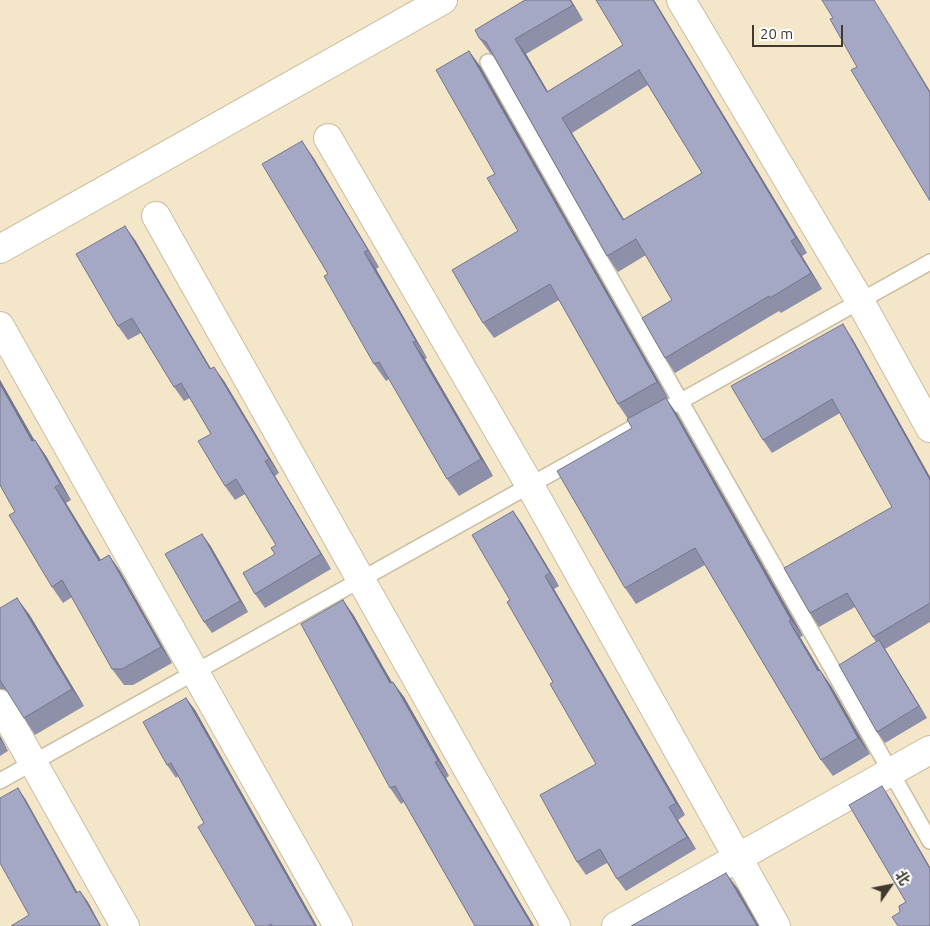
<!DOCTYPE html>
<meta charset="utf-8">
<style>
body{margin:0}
#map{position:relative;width:930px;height:926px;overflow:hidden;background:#f4e6c9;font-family:Ubuntu,"Noto Sans SC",sans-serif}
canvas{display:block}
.north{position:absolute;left:865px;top:861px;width:50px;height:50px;-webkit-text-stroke:4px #fff;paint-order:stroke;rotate:57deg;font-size:14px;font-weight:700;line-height:20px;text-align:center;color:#3f392e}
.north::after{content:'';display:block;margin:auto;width:18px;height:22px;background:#3f392e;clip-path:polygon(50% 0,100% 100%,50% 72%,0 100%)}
.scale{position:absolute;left:752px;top:25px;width:91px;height:22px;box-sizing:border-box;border:2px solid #3f392e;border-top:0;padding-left:6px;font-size:15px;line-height:18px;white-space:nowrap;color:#3f392e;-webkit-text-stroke:4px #fff;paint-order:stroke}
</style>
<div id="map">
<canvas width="930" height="926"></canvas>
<div class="north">北</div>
<div class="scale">20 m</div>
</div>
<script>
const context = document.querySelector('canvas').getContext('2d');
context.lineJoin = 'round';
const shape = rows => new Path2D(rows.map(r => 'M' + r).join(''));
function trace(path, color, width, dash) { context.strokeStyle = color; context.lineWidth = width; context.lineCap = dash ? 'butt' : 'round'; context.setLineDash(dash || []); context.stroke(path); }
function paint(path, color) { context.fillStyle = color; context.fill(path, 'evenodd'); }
const lane = shape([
 [488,62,930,841],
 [0,781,930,262]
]);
const street = shape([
 [681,0,860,301,930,428],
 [328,138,528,482,776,926],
 [156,216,556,926],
 [0,326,338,926],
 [0,704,125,926],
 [616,926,930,750]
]);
const secondary = shape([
 [0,249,443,0]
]);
trace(lane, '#cabda1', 18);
trace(street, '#cabda1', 30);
trace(secondary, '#cabda1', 30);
trace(lane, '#fff', 15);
trace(street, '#fff', 28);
trace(secondary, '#fff', 28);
paint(shape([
 [525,0,571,0,583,20,526,54,548,92,623,45,654,0,807,253,802,256,822,289,781,313,779,311,675,373,665,358,672,300,646,255,618,272,607,256,493,55,490,53,479,38],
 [648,85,702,173,624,219,572,133],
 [469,51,480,66,668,398,666,399,677,414,803,636,800,637,820,670,831,686,870,754,833,776,821,760,705,565,636,604,625,588,632,428,628,419,618,404,559,300,494,338,483,323,518,231,495,174],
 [313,157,379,267,376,269,427,358,425,359,493,476,459,496,447,479,389,379,386,381,374,364,328,274],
 [135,240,211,369,224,381,279,473,275,476,331,569,265,608,255,594,275,554,276,545,245,494,235,500,225,486,211,434,190,398,184,401,174,387,141,333,128,340,118,326],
 [852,338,930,477,930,622,885,649,927,718,885,743,877,732,876,642,855,607,819,627,810,613,892,507,840,413,772,453,763,440],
 [0,380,34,440,35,440,46,456,71,500,66,503,101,560,109,555,120,571,172,663,133,685,124,685,112,669,72,597,63,603,52,587,15,512,0,485],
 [513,511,522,524,559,586,554,589,685,815,678,820,696,849,626,891,617,879,607,863,586,875,577,862,596,764,510,600],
 [210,545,248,612,212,633,204,622],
 [343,600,354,616,392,682,404,697,449,776,446,778,534,926,475,926,404,802,401,804,390,788],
 [0,608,29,614,84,706,35,735,24,718,7,690,0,689],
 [186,698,195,710,317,926,256,926,204,823,178,776,176,778,167,765],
 [0,736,8,751,0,756]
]), '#8e90a9');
paint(shape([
 [570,0,571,0,583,20,573,5],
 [653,0,654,0,807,253,796,238],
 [875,0,930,91,930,93],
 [515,39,526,54,557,107,547,92],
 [469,51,480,66,668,398,657,382],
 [562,118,572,133,633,235,623,220],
 [302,141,313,157,379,267,368,250],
 [125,226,135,240,220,384,210,369],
 [791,241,802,256,822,289,811,273],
 [364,252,376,269,427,358,416,341],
 [843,324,852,338,930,477,930,480],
 [413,342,425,359,493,476,481,459],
 [214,367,224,381,279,473,269,459],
 [0,380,44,457,32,441,0,384],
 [666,398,677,414,803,636,791,620],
 [35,440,46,456,71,500,60,484],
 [265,461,275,476,331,569,321,554],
 [55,487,66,503,111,577,99,561],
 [513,511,522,524,559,586,550,573],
 [202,534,210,545,248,612,240,601],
 [109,555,120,571,172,663,161,647],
 [545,576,554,589,685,815,676,803],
 [17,598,29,614,84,706,72,689],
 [343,600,354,616,401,699,390,683],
 [789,621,800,637,829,686,820,670,831,686,870,754,858,738],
 [879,640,887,652,927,718,919,706],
 [393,682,404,697,449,776,438,761],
 [186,698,195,710,317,926,315,926],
 [0,736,8,751,0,739],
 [435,762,446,778,534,926,532,926],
 [882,786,890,798,930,867,930,869],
 [18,788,26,800,84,904,76,893],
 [669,807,678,820,696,849,687,837],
 [726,873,738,889,759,926,757,926],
 [80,891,88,902,101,926,100,926]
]), '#74768a');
const building = shape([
 [525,0,570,0,573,5,515,39,547,92,623,45,596,0,653,0,796,238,791,241,811,273,770,298,769,296,665,358,642,318,672,300,636,239,607,256,486,42,479,38,475,30,525,0],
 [639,70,702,173,623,220,562,118,639,70],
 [822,0,874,0,930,93,930,201,851,70,857,67,830,19,833,18,822,0],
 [469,51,657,382,618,404,550,284,483,323,452,270,518,231,487,178,495,174,436,70,469,51],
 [302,141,368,250,364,252,416,341,413,342,481,459,447,479,379,362,374,364,324,276,328,274,262,164,302,141],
 [125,226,210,369,214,367,269,459,265,461,321,554,255,594,243,573,275,554,271,548,276,545,236,479,225,486,198,441,211,434,181,383,174,387,132,318,118,326,76,254,125,226],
 [843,324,930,480,930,603,873,637,847,593,810,613,784,568,892,507,832,399,763,440,731,386,843,324],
 [0,384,32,441,35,440,60,484,55,487,99,561,109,555,161,647,122,669,112,669,62,580,52,587,9,515,15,512,0,485,0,384],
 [666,398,791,620,789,621,818,671,820,670,858,738,821,760,695,548,625,588,557,471,632,428,627,419,666,398],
 [513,511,550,573,545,576,676,803,669,807,687,837,617,879,600,849,577,862,540,795,596,764,550,684,553,682,507,602,510,600,472,535,513,511],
 [202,534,240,601,204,622,165,554,202,534],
 [17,598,72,689,24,718,0,680,0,608,17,598],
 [343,600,390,683,393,682,438,761,435,762,531,924,529,926,475,926,395,786,390,788,301,624,343,600],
 [879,640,919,706,877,732,839,665,879,640],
 [186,698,315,926,272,926,271,924,268,926,256,926,198,827,204,823,171,763,167,765,143,722,186,698],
 [882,786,930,869,930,926,898,926,892,917,900,912,899,906,906,902,849,805,882,786],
 [18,788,76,893,80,891,100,926,11,926,29,915,0,863,0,798,18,788],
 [726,873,757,926,631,926,726,873]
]);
paint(building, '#a5a8c5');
trace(building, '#74768a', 1);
</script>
